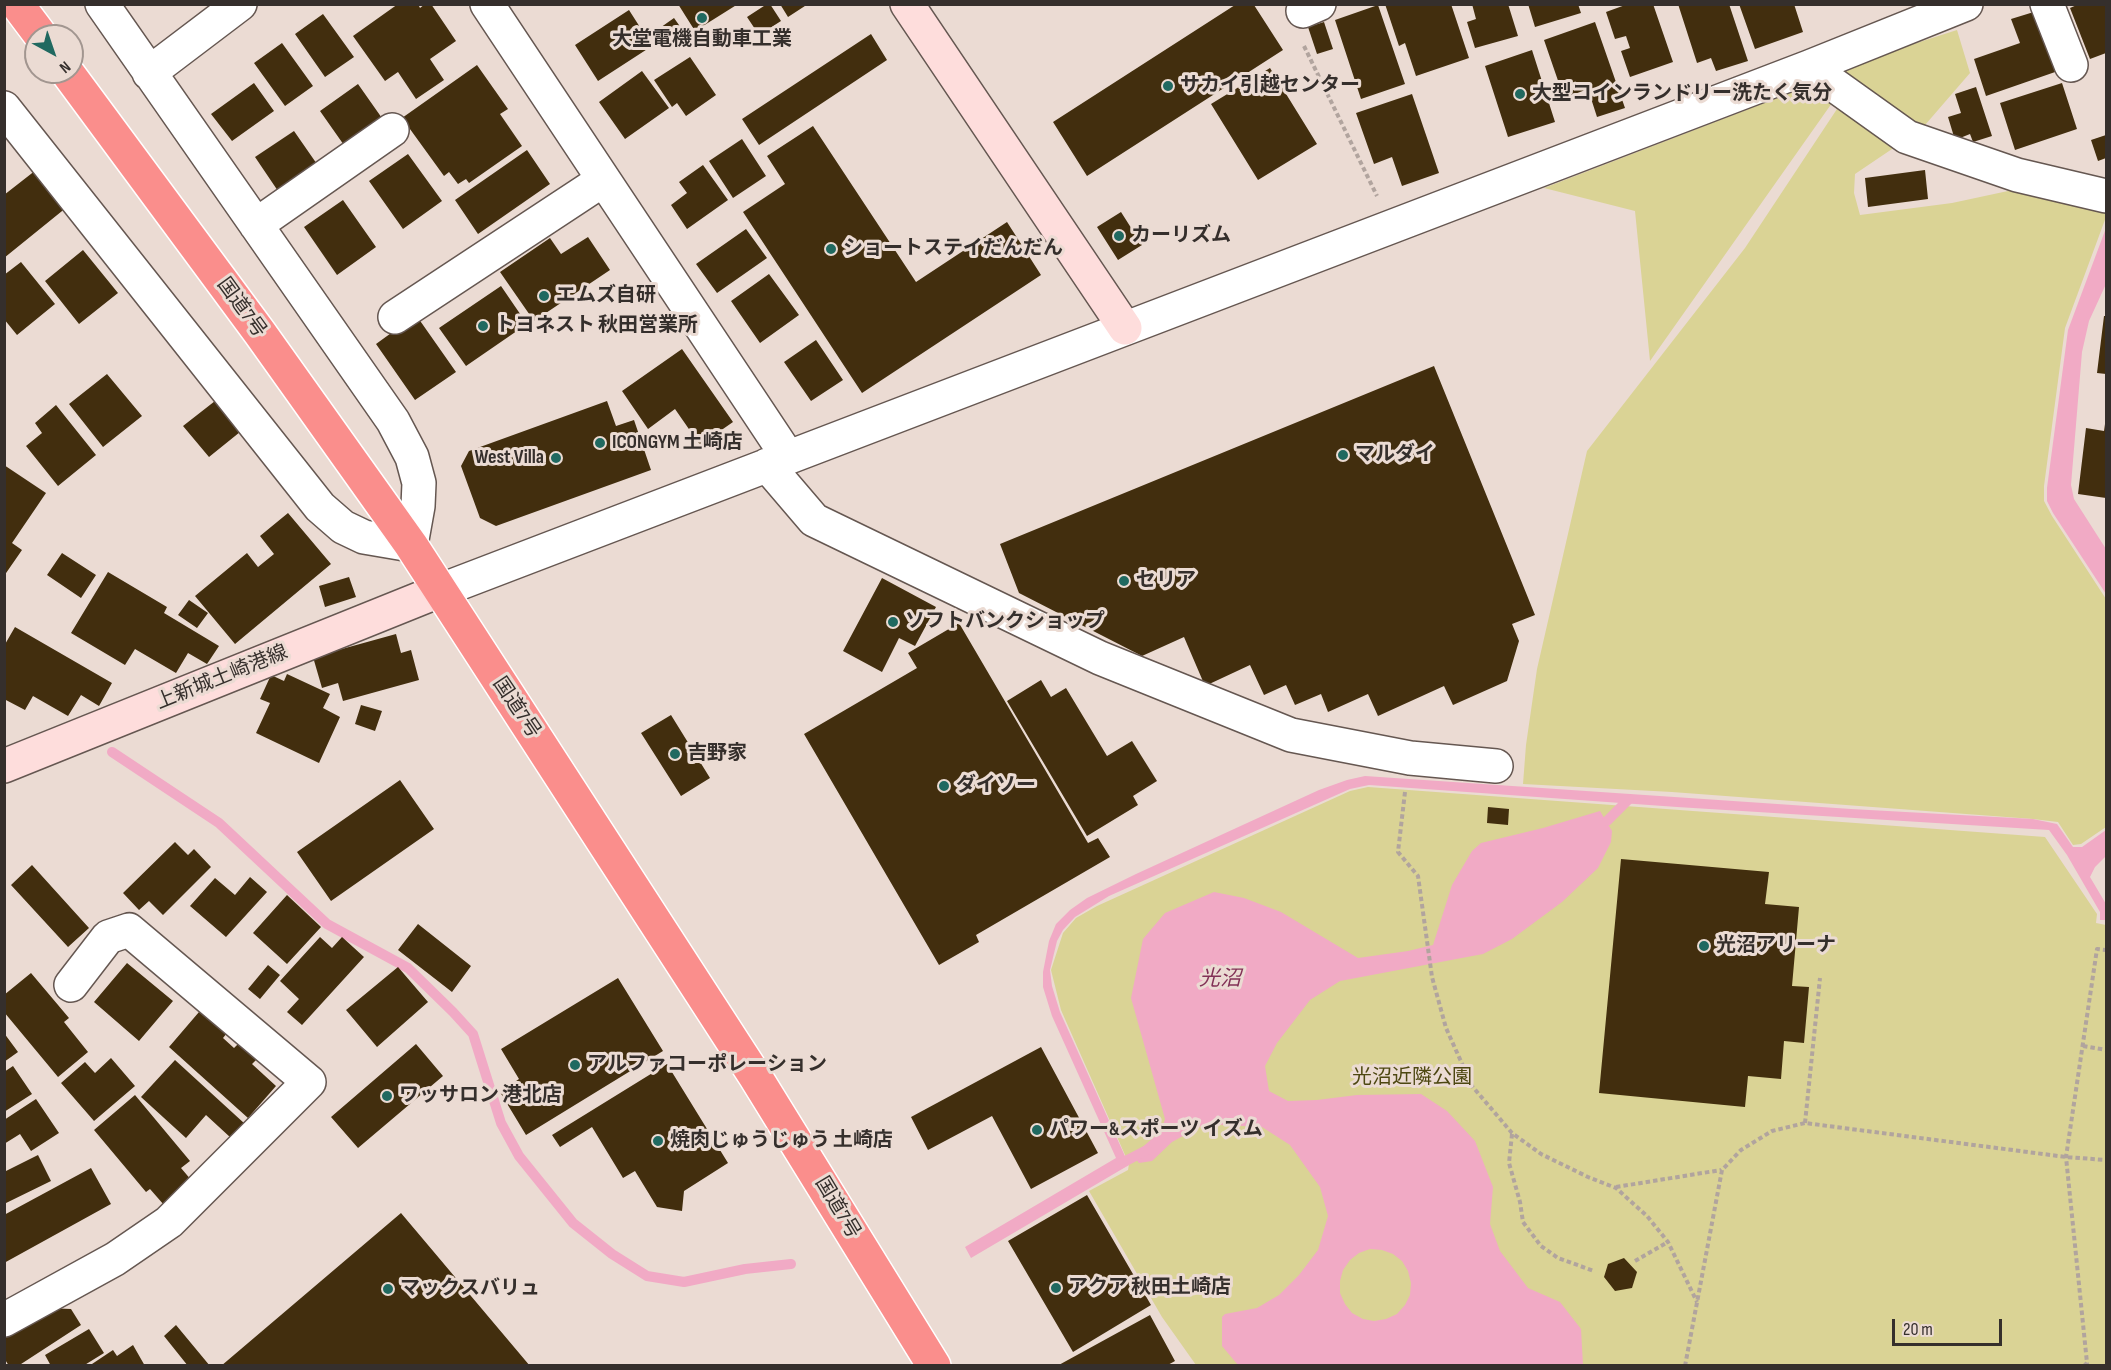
<!DOCTYPE html>
<meta charset="utf-8">
<style>
body{margin:0}
#map{position:relative;width:2111px;height:1370px;overflow:hidden;background:#ebdbd3;font-family:"Sofia Sans Condensed",sans-serif}
canvas{display:block}
.frame{position:absolute;inset:0;border:6px solid #352f2c;pointer-events:none}
.north{position:absolute;left:24px;top:24px;width:60px;height:60px;box-sizing:border-box;background:#ebdbd3;border:2px solid #a29690;border-radius:50%;rotate:140deg;font-size:16px;font-weight:700;line-height:24px;text-align:center;color:#352f2c}
.north::after{content:'';display:block;margin:auto;width:21px;height:27px;background:#206960;clip-path:polygon(50% 0,100% 100%,50% 72%,0 100%)}
.scale{position:absolute;left:1892px;top:1319px;width:110px;height:27px;box-sizing:border-box;border:3px solid #352f2c;border-top:0;padding-left:8px;font-size:18px;line-height:21px;white-space:nowrap;color:#352f2c;-webkit-text-stroke:4px #ebdbd3;paint-order:stroke}
</style>
<div id="map">
<canvas width="2111" height="1370"></canvas>
<div class="frame"></div>
<div class="north">N</div>
<div class="scale">20 m</div>
</div>
<script>
const context = document.querySelector('canvas').getContext('2d');
context.lineJoin = 'round';
function paint(path, color) { context.fillStyle = color; context.fill(path, 'evenodd'); }
const shape = rows => new Path2D(rows.map(r => 'M' + r).join(''));
function trace(path, color, width, dash) { context.strokeStyle = color; context.lineWidth = width; context.lineCap = dash ? 'butt' : 'round'; context.setLineDash(dash || []); context.stroke(path); }
function label(font, color, halo, rows, align = 'center') {
  context.font = font + ' "Sofia Sans Condensed","Noto Sans JP",sans-serif'; context.lineWidth = 6; context.setLineDash([]); context.textBaseline = 'middle'; context.strokeStyle = halo; context.fillStyle = color; for (const [text, x, y, turn = 0] of rows) {
    context.save(); context.translate(x, y); context.rotate((+turn || 0) * Math.PI / 180); context.textAlign = isNaN(turn) ? turn : align; if (halo) context.strokeText(text, 0, 0); context.fillText(text, 0, 0); context.restore();
  }
}
paint(shape([
 [1957,30,1970,73,1919,132,1845,73,1851,64],
 [1811,85,1832,103,1650,361,1635,211,1544,188],
 [1837,109,1895,147,1855,174,1854,193,1860,215,1952,203,2008,191,2049,193,2078,201,2105,213,2106,217,2065,328,2044,486,2044,501,2052,516,2106,599,2106,827,2081,844,2073,845,2058,822,2033,819,1672,792,1523,784,1526,745,1537,669,1587,451,1745,248],
 [1368,787,2045,837,2097,914,2096,923,2106,925,2106,1365,2101,1364,2099,1366,1196,1365,1162,1317,1089,1191,1128,1170,1129,1164,1061,1010,1051,970,1063,933,1076,918,1097,906,1350,791]
]), '#dad395');
paint(shape([
 [2106,228,2106,284,2089,321,2082,352,2071,485,2074,499,2106,549,2106,594,2053,513,2047,501,2047,488,2068,330],
 [1365,776,1851,809,2033,819,2057,824,2073,847,2082,847,2106,830,2106,856,2095,867,2090,877,2106,904,2106,920,2100,920,2100,912,2067,855,2049,830,1677,807,1369,785,1350,789,1109,896,1075,917,1063,930,1057,941,1050,970,1052,986,1060,1012,1129,1165,971,1258,965,1247,1116,1158,1052,1016,1043,987,1043,972,1049,941,1056,924,1070,910,1087,898,1136,874,1319,790,1347,780],
 [1600,811,1612,831,1611,842,1598,868,1562,902,1512,939,1483,954,1340,981,1310,1000,1277,1043,1265,1066,1269,1091,1288,1101,1317,1100,1357,1095,1421,1094,1447,1111,1475,1141,1493,1187,1490,1224,1500,1251,1528,1288,1560,1302,1581,1329,1583,1365,1238,1365,1222,1346,1222,1317,1225,1314,1257,1308,1279,1295,1299,1275,1318,1250,1328,1216,1320,1187,1290,1145,1262,1127,1205,1124,1172,1142,1152,1161,1139,1163,1135,1158,1138,1151,1161,1131,1165,1119,1131,998,1143,939,1165,913,1214,892,1244,898,1281,912,1358,958,1408,951,1433,945,1452,885,1472,851,1481,843,1543,828],
 [1370,1249,1382,1250,1393,1254,1402,1261,1408,1271,1411,1283,1410,1295,1405,1305,1397,1314,1386,1319,1374,1321,1363,1319,1352,1313,1345,1304,1340,1293,1340,1281,1343,1270,1350,1260,1359,1253]
]), '#f1aac5');
trace(shape([
 [112,752,219,823,327,924,408,968,453,1012,473,1034,501,1123,519,1156,573,1223,612,1254,647,1276,684,1282,745,1269,791,1264],
 [1607,821,1629,799],
 [1114,1167,1147,1150]
]), '#f1aac5', 10);
paint(shape([
 [398,4,418,4,420,8,425,4,431,4,456,41,430,59,444,80,416,99,398,72,385,81,353,36],
 [678,4,738,4,695,31],
 [767,4,770,4,781,21,759,35,747,17],
 [780,4,808,4,788,17],
 [1385,4,1451,4,1469,58,1416,76,1405,43,1399,46],
 [1472,4,1508,4,1518,36,1475,48,1467,22,1476,19],
 [1528,4,1578,4,1581,13,1535,27],
 [1628,4,1653,4,1673,62,1630,77,1621,51,1630,48,1626,36,1615,39,1606,12],
 [1678,4,1729,4,1748,61,1716,71,1711,58,1697,63],
 [1739,4,1794,4,1803,32,1755,49],
 [2079,4,2106,4,2106,53,2090,59,2070,8],
 [1235,5,1254,5,1283,50,1087,176,1053,122],
 [1378,5,1405,84,1361,99,1335,20],
 [629,10,652,46,598,81,575,45],
 [2037,11,2058,71,1986,96,1974,59,2020,43,2011,19],
 [323,14,354,57,325,77,295,34],
 [674,18,684,32,667,44,657,30],
 [1324,22,1333,49,1317,54,1308,27],
 [1595,22,1625,108,1597,117,1588,89,1564,98,1544,40],
 [871,34,887,60,759,145,742,119],
 [282,43,313,86,285,106,254,63],
 [1532,50,1555,122,1508,137,1485,66],
 [690,57,716,95,686,116,677,103,672,107,654,80],
 [477,65,508,109,500,114,522,146,469,183,466,179,458,184,449,172,444,176,402,118],
 [1270,68,1317,144,1258,180,1211,104],
 [642,71,669,108,625,139,599,102],
 [254,83,274,111,232,141,211,114],
 [2062,83,2077,129,2015,150,2000,103],
 [358,84,384,121,346,148,320,111],
 [1976,87,1992,136,1973,142,1970,134,1955,140,1948,117,1961,113,1955,94],
 [1412,94,1439,173,1402,186,1392,157,1374,164,1356,113],
 [813,126,916,282,1007,222,1041,275,862,393,743,212,785,184,767,156],
 [294,131,319,167,280,194,255,157],
 [2106,135,2106,158,2098,161,2091,140],
 [742,139,766,176,733,198,709,161],
 [527,150,550,184,478,234,455,200],
 [408,154,442,201,403,229,369,181],
 [703,165,728,200,687,229,671,205,687,193,679,182],
 [36,170,67,207,4,258,4,195],
 [1925,170,1928,199,1868,207,1865,178],
 [343,200,376,247,337,275,304,227],
 [1121,212,1142,245,1118,260,1097,227],
 [746,229,767,258,717,293,696,264],
 [588,237,610,270,534,321,500,272,550,238,561,254],
 [83,250,118,293,79,324,45,281],
 [21,262,55,304,17,335,4,319,4,275],
 [769,274,799,315,760,343,731,301],
 [501,286,527,324,466,366,439,328],
 [416,315,456,372,415,400,376,344],
 [2104,316,2106,316,2106,374,2097,373],
 [816,340,843,380,811,401,784,362],
 [682,349,733,422,700,445,675,409,648,429,622,391],
 [1434,366,1535,615,1512,624,1519,641,1507,681,1453,705,1444,686,1378,716,1368,694,1328,712,1321,694,1295,705,1286,685,1264,695,1250,665,1205,686,1184,637,1142,656,1019,593,1000,544],
 [107,374,142,416,103,447,69,404],
 [215,401,240,432,209,457,183,426],
 [607,401,616,426,634,420,651,470,496,526,480,518,461,466,469,451],
 [56,405,96,455,58,486,26,446,42,433,35,423],
 [2105,424,2106,498,2078,494,2086,428,2104,431],
 [4,465,46,493,12,543,22,550,4,576],
 [288,513,331,564,235,644,195,596,247,553,258,567,274,554,260,536],
 [62,553,96,575,81,598,47,575],
 [108,572,167,607,164,613,219,646,207,664,188,653,176,673,135,649,125,665,71,633],
 [349,577,356,597,325,607,319,586],
 [882,578,936,607,915,646,899,638,882,672,843,651],
 [189,600,208,613,197,628,178,615],
 [959,623,1088,843,1098,838,1110,857,976,935,979,942,939,965,804,734,917,668,908,653],
 [15,627,112,683,99,706,81,695,68,716,33,696,25,710,4,699,4,646],
 [396,634,401,653,411,650,419,680,343,701,338,683,322,688,313,657],
 [287,674,330,694,323,708,340,717,319,763,256,733,270,703,260,699,271,675,284,681],
 [1041,680,1051,697,1066,688,1107,756,1132,741,1157,781,1133,796,1138,805,1087,836,1007,701],
 [361,705,382,711,375,731,355,724],
 [671,715,710,778,681,796,641,733],
 [400,780,434,829,331,901,297,852],
 [1488,807,1509,809,1508,825,1487,823],
 [175,842,188,855,194,849,211,867,163,915,149,901,139,910,123,893],
 [1621,859,1769,872,1765,904,1799,907,1792,986,1809,987,1804,1043,1784,1041,1781,1079,1748,1076,1745,1107,1599,1093],
 [32,865,89,928,68,947,11,885],
 [250,877,267,892,226,937,190,906,215,878,235,895],
 [287,895,321,927,287,964,253,933],
 [418,924,471,966,452,992,398,950],
 [320,937,332,948,342,937,364,957,302,1025,287,1012,299,999,280,981],
 [127,963,173,1001,139,1041,94,1002],
 [268,965,280,975,260,999,248,989],
 [398,967,428,1002,377,1047,346,1010],
 [31,973,69,1018,64,1022,88,1052,58,1077,4,1012,4,995],
 [618,978,663,1051,526,1135,500,1092,519,1079,501,1049],
 [205,1005,231,1028,223,1038,234,1048,239,1043,257,1059,252,1064,276,1086,248,1118,169,1047],
 [4,1033,18,1052,4,1062],
 [416,1044,443,1076,358,1148,331,1117],
 [1041,1047,1098,1153,1031,1189,992,1116,928,1150,911,1117],
 [111,1058,135,1086,94,1121,61,1083,85,1062,95,1073],
 [175,1060,245,1124,231,1138,206,1115,186,1138,141,1097],
 [667,1064,728,1163,684,1191,682,1211,657,1207,635,1171,623,1178,592,1127,560,1147,552,1135],
 [13,1066,32,1094,4,1112,4,1072],
 [135,1095,190,1161,181,1168,192,1181,164,1205,150,1189,146,1192,94,1130],
 [36,1099,59,1133,31,1151,20,1134,4,1144,4,1120],
 [38,1155,51,1181,4,1204,4,1172],
 [91,1168,111,1204,4,1263,4,1215],
 [1087,1195,1151,1305,1073,1352,1008,1241],
 [401,1213,530,1366,221,1366],
 [1624,1258,1637,1272,1632,1288,1615,1291,1604,1277,1608,1264],
 [46,1308,71,1309,81,1325,18,1366,9,1366,4,1358,4,1335],
 [1150,1315,1175,1361,1166,1366,1057,1366],
 [176,1325,210,1366,188,1366,164,1336],
 [89,1329,104,1353,83,1366,51,1366,45,1355],
 [133,1345,145,1366,89,1366,113,1350,117,1356]
]), '#422e0e');
const street = shape([
 [487,4,788,457],
 [2047,4,2071,65],
 [1303,11,1319,4],
 [1809,67,1907,137,2017,175,2106,196],
 [149,73,240,4],
 [4,108,320,507,343,527,364,537,411,545,418,506,419,483,412,457,393,421,102,4],
 [256,225,392,130],
 [395,317,603,180],
 [767,465,814,520,1100,658,1291,735,1410,758,1496,766],
 [439,591,1809,67,1966,4],
 [4,1320,115,1259,169,1222,309,1082,129,930,108,937,71,985]
]);
const secondary = shape([
 [907,4,1125,328],
 [4,766,439,591]
]);
const highway = shape([
 [17,4,41,36],
 [67,72,260,333,411,545,755,1076,934,1366]
]);
trace(street, '#655751', 36);
trace(secondary, '#655751', 36);
trace(highway, '#fff', 36);
trace(shape([
 [1304,46,1377,196],
 [1405,792,1398,852,1418,876,1432,977,1446,1028,1472,1086,1512,1133,1541,1154,1588,1177,1616,1188,1647,1216,1668,1242,1697,1302],
 [2083,1046,2106,1050],
 [1805,1123,1820,978],
 [1512,1134,1509,1163,1520,1202,1523,1222,1541,1246,1558,1258,1594,1271],
 [1616,1187,1721,1170],
 [1635,1261,1668,1242],
 [1685,1366,1722,1170,1741,1150,1772,1131,1805,1123,2066,1157,2106,1160],
 [2084,1366,2087,1363,2066,1157,2097,949,2106,950]
]), '#b1a49e', 4, [4.5, 3]);
trace(street, '#fff', 33);
trace(secondary, '#fedddc', 33);
trace(highway, '#fa8e8c', 33);
for (const [x, y, r, color] of [
 [702,18,6,"#206960"],
 [1168,86,6,"#206960"],
 [1520,94,6,"#206960"],
 [1119,236,6,"#206960"],
 [831,249,6,"#206960"],
 [544,296,6,"#206960"],
 [483,326,6,"#206960"],
 [600,443,6,"#206960"],
 [1343,455,6,"#206960"],
 [556,458,6,"#206960"],
 [1124,581,6,"#206960"],
 [893,622,6,"#206960"],
 [675,754,6,"#206960"],
 [944,786,6,"#206960"],
 [1704,946,6,"#206960"],
 [575,1065,6,"#206960"],
 [387,1096,6,"#206960"],
 [1037,1130,6,"#206960"],
 [658,1141,6,"#206960"],
 [1056,1288,6,"#206960"],
 [388,1289,6,"#206960"]
]) { const dot = new Path2D(); dot.arc(x, y, r, 0, 2 * Math.PI); context.fillStyle = color; context.fill(dot); trace(dot, '#ebdbd3', 2); }
label('bold 20px', '#352f2c', '#ebdbd3', [
 ["大堂電機自動車工業",702,40,"center"],
 ["サカイ引越センター",1180,86],
 ["大型コインランドリー洗たく気分",1532,94],
 ["カーリズム",1131,236],
 ["ショートステイだんだん",843,249],
 ["エムズ自研",556,296],
 ["トヨネスト 秋田営業所",495,326],
 ["ICONGYM 土崎店",612,443],
 ["マルダイ",1355,455],
 ["West Villa",544,458,"right"],
 ["セリア",1136,581],
 ["ソフトバンクショップ",905,622],
 ["吉野家",687,754],
 ["ダイソー",956,786],
 ["光沼アリーナ",1716,946],
 ["アルファコーポレーション",587,1065],
 ["ワッサロン 港北店",399,1096],
 ["パワー&スポーツ イズム",1049,1130],
 ["焼肉じゅうじゅう 土崎店",670,1141],
 ["アクア 秋田土崎店",1068,1288],
 ["マックスバリュ",400,1289]
], 'left');
label('20px', '#352f2c', '#ebdbd3', [
 ["国道7号",241,308,54],
 ["上新城土崎港線",222,678,-22],
 ["国道7号",516,708,56],
 ["国道7号",837,1208,59]
]);
label('20px', '#4d4711', '#ebdbd3', [
 ["光沼近隣公園",1412,1078]
]);
label('italic 21px', '#823156', '#ebdbd3', [
 ["光沼",1220,980]
]);
</script>
